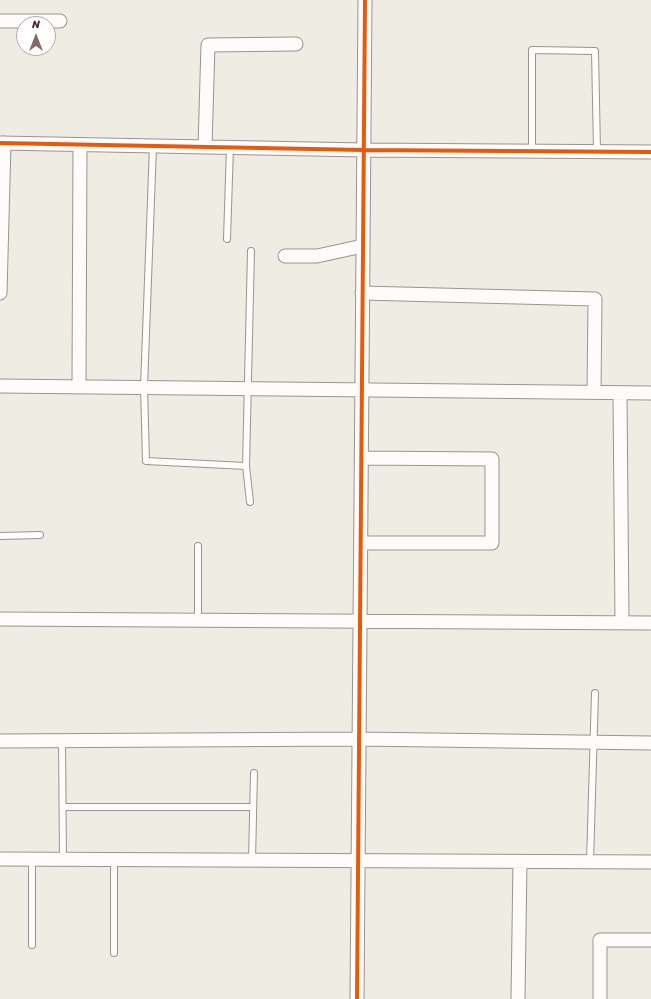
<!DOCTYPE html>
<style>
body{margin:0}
#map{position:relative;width:651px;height:999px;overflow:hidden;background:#efece3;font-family:Sriracha,sans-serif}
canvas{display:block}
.north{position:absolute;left:16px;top:16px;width:40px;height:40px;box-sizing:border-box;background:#fff;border:1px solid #b7a5aa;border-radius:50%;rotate:0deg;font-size:11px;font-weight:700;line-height:16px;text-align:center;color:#4a1f2b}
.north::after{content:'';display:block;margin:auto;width:14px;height:18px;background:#84676b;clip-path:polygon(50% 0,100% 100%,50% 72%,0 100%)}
</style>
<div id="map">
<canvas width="651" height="999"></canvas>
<div class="north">N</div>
</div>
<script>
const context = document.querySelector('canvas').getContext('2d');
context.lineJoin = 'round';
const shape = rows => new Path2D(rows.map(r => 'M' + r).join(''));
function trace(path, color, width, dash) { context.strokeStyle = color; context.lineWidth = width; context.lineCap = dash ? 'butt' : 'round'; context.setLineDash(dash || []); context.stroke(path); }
const lane = shape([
 [153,146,144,387,146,461,246,466],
 [532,151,532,50,595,51,597,151],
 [227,239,230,147],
 [250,502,246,466,251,251],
 [0,536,40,535],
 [198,546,198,620],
 [62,741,63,860],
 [63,807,253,807],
 [32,859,32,945],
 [114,860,114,953],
 [252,860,254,773],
 [590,862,595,693]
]);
const street = shape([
 [0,21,60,21],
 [0,143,364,150,651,152],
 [205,147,208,45,296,44],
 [285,256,317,256,363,246],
 [0,293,4,143],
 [362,293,595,299,594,392],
 [0,386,651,393],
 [79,387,80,145],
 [620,393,622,623],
 [361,543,492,543,492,459,361,458],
 [0,619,651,623],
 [0,741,359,739,651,743],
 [0,859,651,862],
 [357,999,365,0],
 [518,999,520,862],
 [600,999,600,940,651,940]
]);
trace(lane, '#9c9390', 8);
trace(street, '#9c9390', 15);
trace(lane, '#fdfcfb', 6);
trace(street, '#fdfcfb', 13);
trace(shape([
 [0,143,364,150,651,152],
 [357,999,365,0]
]), '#e8590c', 4);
</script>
